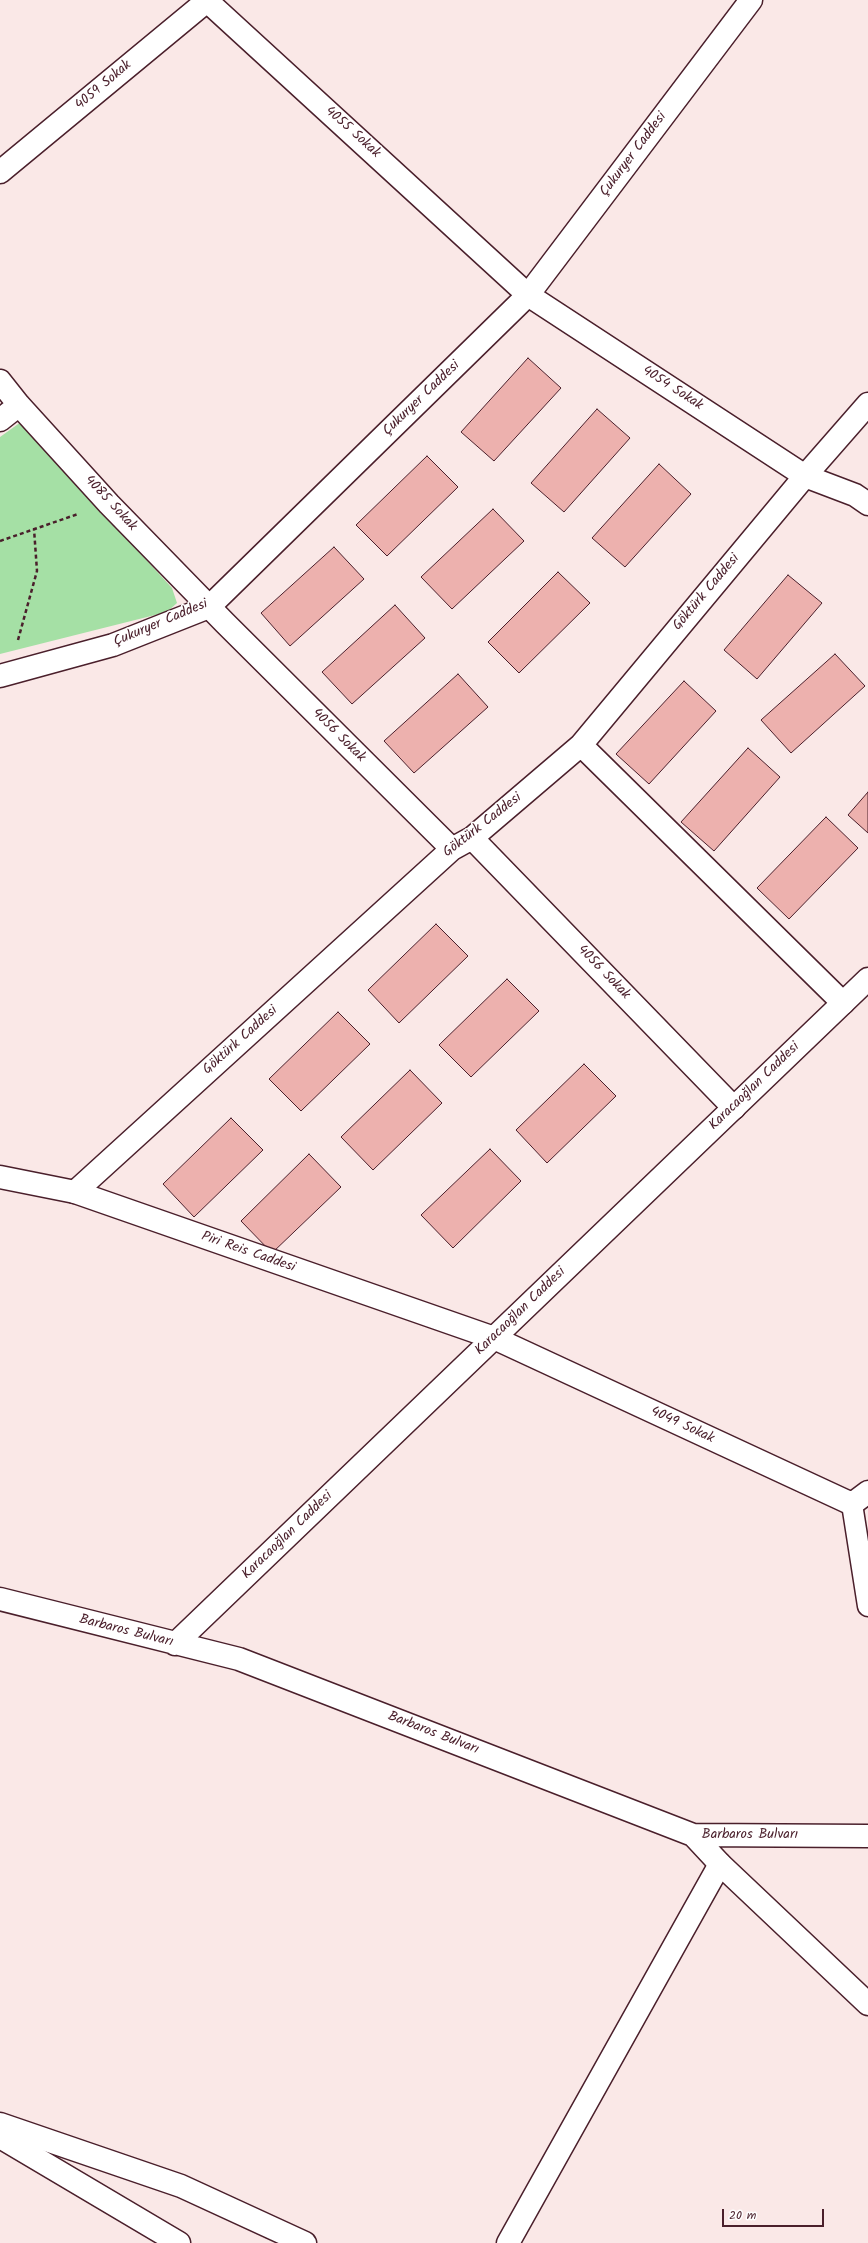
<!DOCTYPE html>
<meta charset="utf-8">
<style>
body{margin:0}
#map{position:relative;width:868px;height:2243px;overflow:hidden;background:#fae8e7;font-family:Kalam,sans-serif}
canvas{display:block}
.scale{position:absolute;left:722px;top:2209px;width:102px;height:18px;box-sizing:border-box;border:2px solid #4a1f2b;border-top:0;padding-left:5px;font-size:12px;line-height:14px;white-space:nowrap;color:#4a1f2b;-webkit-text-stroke:3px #fff;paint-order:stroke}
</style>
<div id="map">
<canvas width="868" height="2243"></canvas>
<div class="scale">20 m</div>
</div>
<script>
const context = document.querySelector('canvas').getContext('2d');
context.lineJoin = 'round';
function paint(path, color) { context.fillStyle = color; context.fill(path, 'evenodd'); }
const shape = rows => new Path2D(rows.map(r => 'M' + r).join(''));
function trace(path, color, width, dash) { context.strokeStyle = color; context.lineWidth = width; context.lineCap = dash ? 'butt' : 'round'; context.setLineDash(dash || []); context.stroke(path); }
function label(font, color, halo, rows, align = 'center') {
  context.font = font + ' Kalam,sans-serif'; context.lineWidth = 3; context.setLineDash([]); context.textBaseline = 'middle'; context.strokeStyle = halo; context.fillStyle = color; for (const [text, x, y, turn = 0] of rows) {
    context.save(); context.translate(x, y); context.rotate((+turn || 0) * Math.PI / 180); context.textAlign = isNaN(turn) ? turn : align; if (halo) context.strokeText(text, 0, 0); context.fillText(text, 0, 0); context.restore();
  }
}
paint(shape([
 [21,422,172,588,177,603,167,612,0,654,0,437]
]), '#a5e0a5');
const building = shape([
 [528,358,561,388,494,461,461,432,528,358],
 [597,409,630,438,564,512,531,483,597,409],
 [427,456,458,487,387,556,356,525,427,456],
 [659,464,691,494,625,567,592,538,659,464],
 [493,509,524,541,452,609,421,577,493,509],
 [334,547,364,579,290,646,261,613,334,547],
 [558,572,590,603,519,673,488,642,558,572],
 [788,575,822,603,757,679,724,650,788,575],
 [395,605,425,638,352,704,322,672,395,605],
 [835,654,865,686,791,753,761,720,835,654],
 [458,674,488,707,414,773,384,741,458,674],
 [684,681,716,711,649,784,616,754,684,681],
 [748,748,780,777,714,851,681,822,748,748],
 [868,792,868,833,848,815,868,792],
 [826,817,858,848,789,919,757,888,826,817],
 [436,924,468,956,399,1023,368,990,436,924],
 [507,979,539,1011,471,1077,439,1045,507,979],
 [338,1012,370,1044,301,1111,269,1079,338,1012],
 [584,1064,616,1096,547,1163,516,1130,584,1064],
 [410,1070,442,1103,373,1170,341,1137,410,1070],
 [231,1118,263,1150,194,1217,163,1184,231,1118],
 [490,1149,521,1181,453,1248,421,1215,490,1149],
 [309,1154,341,1187,272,1253,241,1221,309,1154]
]);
paint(building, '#edb1ae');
trace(building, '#4a1f2b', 1);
const lane = shape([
 [852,1504,868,1606]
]);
const street = shape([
 [206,0,528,295,805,476,855,495,868,504],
 [0,172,208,0],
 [0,381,19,405,109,504,225,623,452,849],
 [0,420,19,405],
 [581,745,843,1003],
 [472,838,734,1108],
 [75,1192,452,849,472,838,581,745,805,476,868,404],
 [494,1338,852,1504,868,1492],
 [0,2124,181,2186,305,2243],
 [508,2243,720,1864]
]);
const secondary = shape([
 [0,676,113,645,209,607,528,295,751,0],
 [0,1177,75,1192,494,1338],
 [0,1599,239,1659,693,1835,868,1836],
 [175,1644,868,979],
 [693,1835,720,1864,868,2004],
 [0,2137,179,2243]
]);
trace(lane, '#4a1f2b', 23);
trace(street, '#4a1f2b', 25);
trace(secondary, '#4a1f2b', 25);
trace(shape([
 [0,541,78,514],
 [18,640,37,571,34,529]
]), '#4a1f2b', 2.5, [4, 3]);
trace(lane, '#fff', 20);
trace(street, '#fff', 22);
trace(secondary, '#fff', 22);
label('14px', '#4a1f2b', '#fff', [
 ["4059 Sokak",104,86,-40],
 ["4055 Sokak",352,133,42],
 ["Çukuryer Caddesi",634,155,-53],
 ["4054 Sokak",672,389,33],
 ["Çukuryer Caddesi",422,399,-44],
 ["4085 Sokak",110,504,47],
 ["Göktürk Caddesi",707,593,-50],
 ["Çukuryer Caddesi",161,624,-23],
 ["4056 Sokak",338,736,45],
 ["Göktürk Caddesi",483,826,-38],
 ["4056 Sokak",603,973,46],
 ["Göktürk Caddesi",241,1041,-42],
 ["Karacaoğlan Caddesi",755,1087,-44],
 ["Piri Reis Caddesi",248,1253,19],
 ["Karacaoğlan Caddesi",521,1312,-44],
 ["4049 Sokak",682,1426,25],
 ["Karacaoğlan Caddesi",288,1536,-44],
 ["Barbaros Bulvarı",126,1632,14],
 ["Barbaros Bulvarı",433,1734,21],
 ["Barbaros Bulvarı",750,1836]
]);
</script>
